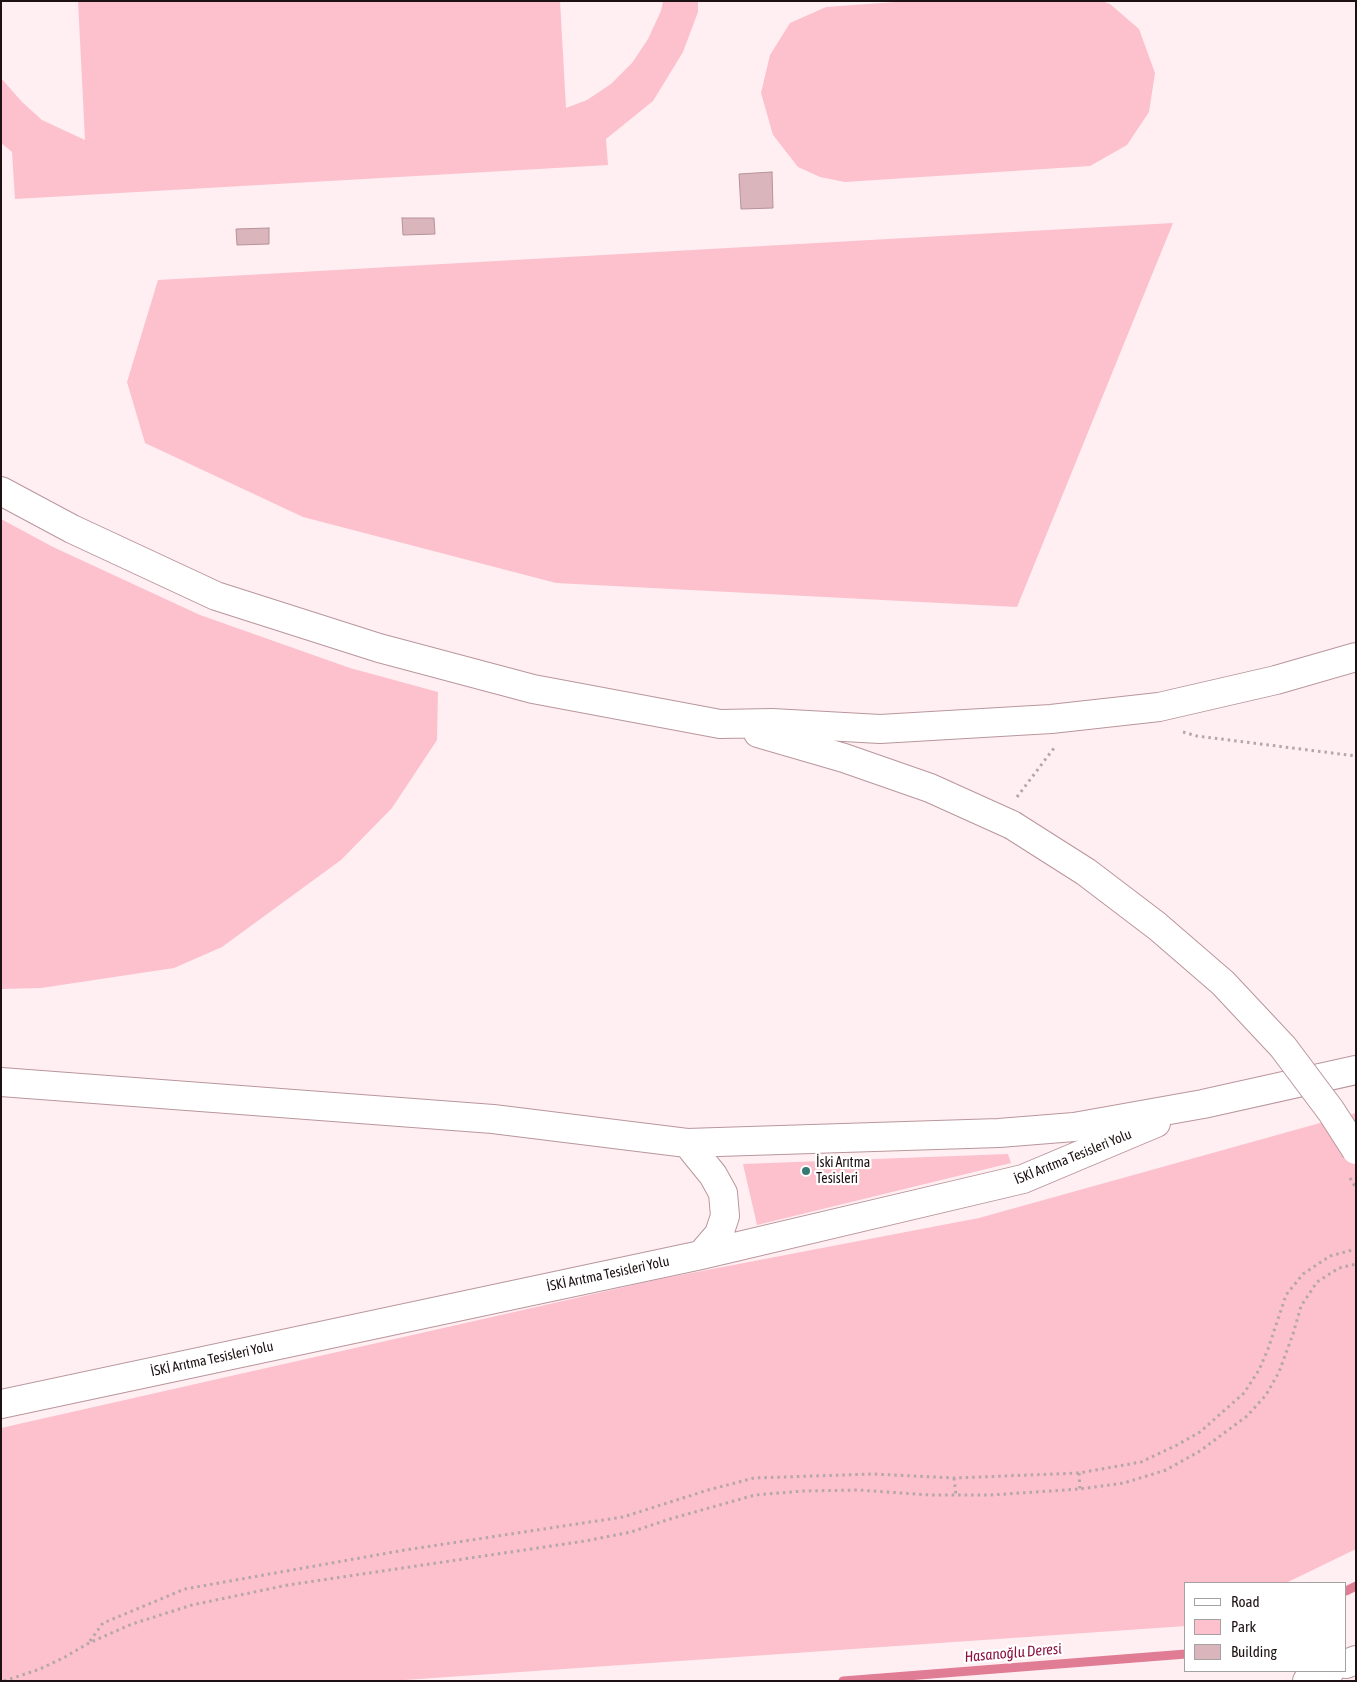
<!DOCTYPE html>
<meta charset="utf-8">
<style>
body{margin:0}
#map{position:relative;width:1357px;height:1682px;overflow:hidden;background:#ffeff2;font-family:"Asap Condensed",sans-serif}
canvas{display:block}
.frame{position:absolute;inset:0;border:2px solid #1d1113;pointer-events:none}
.legend{position:absolute;left:1184px;top:1582px;width:162px;height:90px;box-sizing:border-box;background:#fff;border:1px solid #a5a0a1;margin:0;padding:6px 9px;list-style:none;font-size:15px;color:#1d1113}
.legend li{display:flex;align-items:center;gap:10px;height:25px}
.legend b{width:25px;border:1px solid #a5a0a1}
</style>
<div id="map">
<canvas width="1357" height="1682"></canvas>
<div class="frame"></div>
<ul class="legend">
<li><b style="height:6px;background:#fff"></b>Road</li>
<li><b style="height:14px;background:#fcc1cd"></b>Park</li>
<li><b style="height:14px;background:#dab5bc"></b>Building</li>
</ul>
</div>
<script>
const context = document.querySelector('canvas').getContext('2d');
context.lineJoin = 'round';
function paint(path, color) { context.fillStyle = color; context.fill(path, 'evenodd'); }
const shape = rows => new Path2D(rows.map(r => 'M' + r).join(''));
function trace(path, color, width, dash) { context.strokeStyle = color; context.lineWidth = width; context.lineCap = dash ? 'butt' : 'round'; context.setLineDash(dash || []); context.stroke(path); }
function label(font, color, halo, rows, align = 'center') {
  context.font = font + ' "Asap Condensed",sans-serif'; context.lineWidth = 4.5; context.setLineDash([]); context.textBaseline = 'middle'; context.strokeStyle = halo; context.fillStyle = color; for (const [text, x, y, turn = 0] of rows) {
    context.save(); context.translate(x, y); context.rotate((+turn || 0) * Math.PI / 180); context.textAlign = isNaN(turn) ? turn : align; if (halo) context.strokeText(text, 0, 0); context.fillText(text, 0, 0); context.restore();
  }
}
paint(shape([
 [78,1,560,1,566,108,587,100,611,84,632,63,648,39,661,11,663,1,698,1,698,12,683,52,653,101,606,139,608,165,15,199,12,152,1,143,1,78,22,102,42,120,85,140],
 [909,1,1102,1,1110,4,1139,29,1155,73,1149,112,1127,145,1090,166,845,182,820,177,798,167,773,135,761,93,770,55,790,23,826,7],
 [1173,223,1017,607,556,583,303,517,145,443,127,382,158,280],
 [1,519,53,547,200,615,350,668,438,692,437,740,392,808,341,860,222,947,174,968,41,988,1,989],
 [1356,1113,1356,1549,1286,1583,1186,1583,1186,1626,390,1681,1,1681,1,1428,660,1279,979,1218],
 [1008,1154,1011,1163,757,1225,743,1164]
]), '#fcc1cd');
trace(shape([
 [1346,1591,1356,1586],
 [843,1681,1186,1654]
]), '#e07d95', 9);
const building = shape([
 [772,172,773,208,741,209,739,174,772,172],
 [402,218,434,218,435,234,403,235,402,218],
 [269,228,269,244,237,245,236,229,269,228]
]);
paint(building, '#dab5bc');
trace(building, '#b59299', 1);
const minor = shape([
 [1,491,72,529,216,596,379,648,533,689,720,724,772,723,880,729,1051,719,1159,707,1276,680,1356,657],
 [758,733,844,758,930,788,1012,825],
 [1,1082,493,1119,687,1143,999,1133,1074,1127,1203,1104,1356,1070],
 [687,1143,713,1175,723,1193,725,1216,719,1234,701,1255],
 [1,1404,701,1255,1023,1179,1156,1123],
 [1346,1664,1356,1660],
 [1307,1681,1330,1671]
]);
trace(minor, '#b9969d', 30);
trace(shape([
 [1183,732,1197,736,1356,756],
 [1017,797,1054,748],
 [1079,1473,1080,1489],
 [954,1478,956,1495],
 [90,1641,103,1623,185,1589,405,1550,623,1517,708,1490,754,1478,873,1474,954,1478,1079,1473,1141,1462,1177,1445,1200,1432,1244,1393,1259,1370,1268,1349,1286,1295,1303,1274,1330,1256,1356,1249],
 [4,1681,40,1669,65,1657,89,1643,132,1624,192,1605,288,1585,585,1541,631,1532,670,1519,755,1495,803,1491,858,1490,930,1495,991,1495,1080,1489,1124,1483,1166,1470,1200,1451,1247,1416,1266,1395,1279,1372,1293,1334,1301,1306,1317,1282,1339,1268,1356,1264]
]), '#b5a6a9', 3, [2.5, 4]);
trace(minor, '#fff', 28);
const minorBridge = shape([
 [1012,825,1086,872,1157,926,1223,983,1283,1047,1331,1111,1356,1150]
]);
trace(minorBridge, '#b9969d', 30, []);
trace(shape([
 [1350,1178,1356,1188]
]), '#b5a6a9', 3, [2.5, 4]);
trace(minorBridge, '#fff', 28);
for (const [x, y, r, color] of [
 [806,1171,5,"#347b73"]
]) { const dot = new Path2D(); dot.arc(x, y, r, 0, 2 * Math.PI); context.fillStyle = color; context.fill(dot); trace(dot, '#fff', 2); }
label('14px', '#1d1113', '#fff', [
 ["İSKİ Arıtma Tesisleri Yolu",1073,1157,-22],
 ["İSKİ Arıtma Tesisleri Yolu",608,1274,-12],
 ["İSKİ Arıtma Tesisleri Yolu",212,1359,-12]
]);
label('14px', '#1d1113', '#fff', [
 ["İski Arıtma",816,1163],
 ["Tesisleri",816,1179]
], 'left');
label('italic 15px', '#8b1341', '#fff', [
 ["Hasanoğlu Deresi",1013,1653,-5]
]);
</script>
